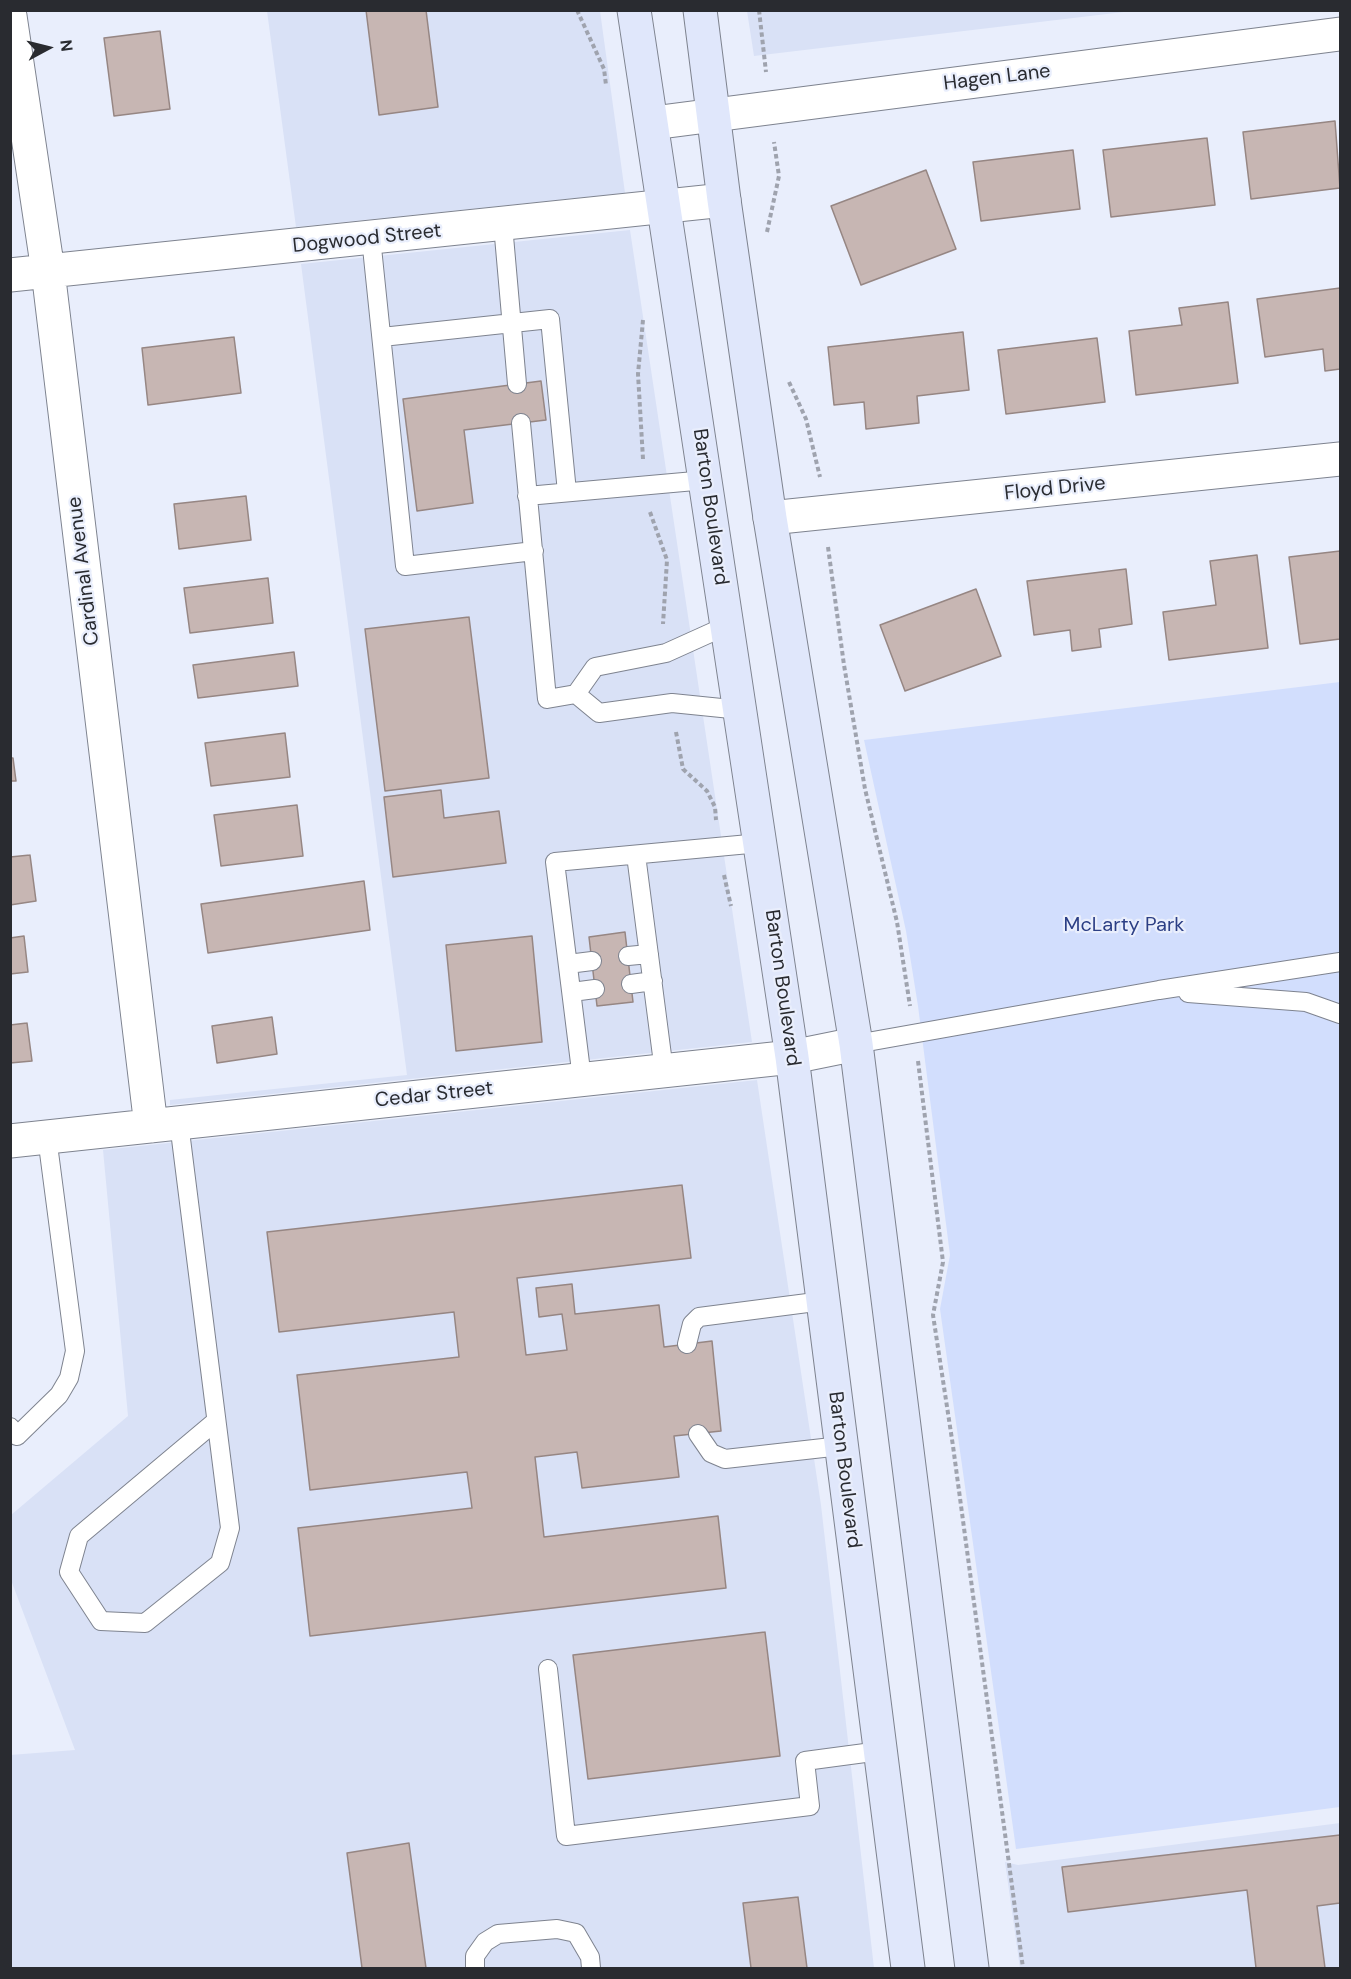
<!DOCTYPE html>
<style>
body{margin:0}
#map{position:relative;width:1351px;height:1979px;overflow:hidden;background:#e9eefc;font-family:"DM Sans",sans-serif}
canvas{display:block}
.frame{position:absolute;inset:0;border:12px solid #292b30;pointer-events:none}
.north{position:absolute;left:18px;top:18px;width:60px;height:60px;-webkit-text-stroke:4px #e9eefc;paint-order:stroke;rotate:83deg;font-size:16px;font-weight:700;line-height:24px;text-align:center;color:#292b30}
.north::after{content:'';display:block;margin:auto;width:21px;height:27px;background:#292b30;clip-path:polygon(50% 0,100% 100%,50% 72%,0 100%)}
</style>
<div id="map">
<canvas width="1351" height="1979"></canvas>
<div class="frame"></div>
<div class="north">N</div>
</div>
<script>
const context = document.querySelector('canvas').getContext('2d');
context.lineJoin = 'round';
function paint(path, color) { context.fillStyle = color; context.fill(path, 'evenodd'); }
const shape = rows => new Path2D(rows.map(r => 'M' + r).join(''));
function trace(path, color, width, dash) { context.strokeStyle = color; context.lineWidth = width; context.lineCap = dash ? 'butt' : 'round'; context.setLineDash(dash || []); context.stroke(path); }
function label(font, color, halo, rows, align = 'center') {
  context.font = font + ' "DM Sans",sans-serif'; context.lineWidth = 4.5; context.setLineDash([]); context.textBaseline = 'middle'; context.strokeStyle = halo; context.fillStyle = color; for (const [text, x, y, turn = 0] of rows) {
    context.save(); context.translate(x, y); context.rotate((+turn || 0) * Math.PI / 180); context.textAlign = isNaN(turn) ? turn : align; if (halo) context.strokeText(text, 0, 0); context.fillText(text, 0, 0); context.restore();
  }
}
paint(shape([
 [267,11,600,11,625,193,296,227],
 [747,11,747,10,1132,11,754,56],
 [630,230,752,1042,170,1105,170,1100,407,1075,301,264],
 [757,1080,821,1505,874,1968,11,1968,10,1755,75,1750,11,1580,11,1515,128,1416,103,1150],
 [1340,1823,1340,1968,1020,1968,1005,1862,1018,1865]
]), '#d9e1f6');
paint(shape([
 [1340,682,1340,1807,1016,1849,940,1309,950,1255,918,1006,906,931,864,740]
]), '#d2defd');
const building = shape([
 [366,10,426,10,438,107,379,115,366,10],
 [160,31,170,109,114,116,104,38,160,31],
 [1335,121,1340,188,1251,199,1243,132,1335,121],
 [1207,138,1215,205,1111,217,1103,150,1207,138],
 [1073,150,1080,209,981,221,973,162,1073,150],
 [926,170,956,249,861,285,831,206,926,170],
 [1340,288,1340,369,1325,371,1323,349,1265,357,1257,299,1340,288],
 [1228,302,1238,383,1136,395,1129,331,1182,325,1179,308,1228,302],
 [963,332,969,390,917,396,919,423,866,429,864,402,834,405,828,347,963,332],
 [234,337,241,393,148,405,142,348,234,337],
 [1097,338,1105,402,1006,414,998,350,1097,338],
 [541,381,546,420,464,430,473,503,417,511,403,399,541,381],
 [246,496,251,540,179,549,174,504,246,496],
 [1340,551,1340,639,1300,644,1289,557,1340,551],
 [1257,555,1268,648,1169,660,1163,612,1216,605,1210,561,1257,555],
 [1126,569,1132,624,1099,629,1101,647,1072,651,1070,630,1034,635,1027,581,1126,569],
 [268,578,273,623,190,633,184,588,268,578],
 [976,589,1001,656,905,691,880,625,976,589],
 [469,617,489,778,385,791,365,629,469,617],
 [294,652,298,686,198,698,193,665,294,652],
 [285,733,290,777,211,786,205,743,285,733],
 [10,758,13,758,16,781,10,781,10,758],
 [441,790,444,818,499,811,506,863,393,877,384,797,441,790],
 [297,805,303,856,221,866,214,815,297,805],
 [30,855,36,901,10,905,10,857,30,855],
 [364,881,370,930,208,953,201,904,364,881],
 [625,932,633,1002,597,1006,589,937,625,932],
 [24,936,28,972,10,974,10,938,24,936],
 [532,936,542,1042,456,1051,446,945,532,936],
 [272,1017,277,1054,217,1063,212,1026,272,1017],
 [27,1023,32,1061,10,1063,10,1025,27,1023],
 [682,1185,691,1258,517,1278,526,1355,567,1350,562,1314,539,1317,536,1288,572,1284,575,1314,659,1305,664,1347,712,1341,721,1431,674,1436,679,1477,582,1488,577,1452,535,1457,544,1537,718,1516,726,1588,310,1636,298,1528,472,1508,467,1472,310,1490,297,1375,459,1357,454,1312,279,1332,267,1232,682,1185],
 [765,1632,780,1756,588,1779,573,1655,765,1632],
 [1340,1835,1340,1903,1317,1906,1325,1968,1256,1968,1247,1890,1068,1912,1062,1867,1340,1835],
 [409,1843,426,1968,362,1968,347,1853,409,1843],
 [798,1897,807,1968,751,1968,743,1903,798,1897]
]);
paint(building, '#c7b6b3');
trace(building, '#968683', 1.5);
const service = shape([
 [503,225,517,384],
 [371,238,405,566,534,551],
 [382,337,550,319,567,492],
 [521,423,547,699,576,694,599,713,672,703,741,710],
 [527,496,706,480],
 [576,694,595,667,666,653,728,625],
 [636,855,664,1071],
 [628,956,649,954],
 [568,964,592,961],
 [631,984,653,981],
 [572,992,595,989],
 [1188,993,1306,1002,1340,1014],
 [856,1044,1159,990,1340,962],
 [582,1079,555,862,760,843],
 [179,1123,230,1528,220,1563,145,1623,101,1621,69,1572,79,1536,216,1421],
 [687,1344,692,1324,699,1317,823,1301],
 [10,1427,17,1436,59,1395,69,1378,75,1351,47,1137],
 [698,1434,711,1453,725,1459,841,1446],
 [548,1669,566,1836,810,1806,805,1761,880,1751],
 [475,1968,475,1956,485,1942,498,1934,557,1929,576,1933,590,1957,591,1968]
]);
const minor = shape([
 [10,16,48,271,151,1126],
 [653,123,1340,34],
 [10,275,724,200],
 [770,518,1340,459],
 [10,1141,792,1057,856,1044]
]);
const secondary = shape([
 [634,10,792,1057,908,1968],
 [700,10,724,200,770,518,856,1044,972,1968]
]);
trace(service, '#7e838f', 20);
trace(minor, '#7e838f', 35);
trace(secondary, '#7e838f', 35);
trace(shape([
 [577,10,604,69,606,85],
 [759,10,766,72],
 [767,232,779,176,774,142],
 [789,382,806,419,820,477],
 [643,459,638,374,643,320],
 [650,512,667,560,663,624],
 [828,547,844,665,865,789,897,922,910,1006],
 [676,732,683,769,707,791,715,807,716,820],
 [724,875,731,906],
 [918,1061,943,1262,933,1315,953,1446,1023,1968]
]), '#9fa3ae', 4, [4.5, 3]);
trace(service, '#fff', 18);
trace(minor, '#fff', 33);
trace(secondary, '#e0e7fb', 33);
label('20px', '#292b30', '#e9eefc', [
 ["Hagen Lane",997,78,-7],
 ["Dogwood Street",367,239,-6],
 ["Floyd Drive",1055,489,-6],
 ["Barton Boulevard",710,507,82],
 ["Cardinal Avenue",84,571,-97],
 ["Barton Boulevard",782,988,82],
 ["Cedar Street",434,1095,-6],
 ["Barton Boulevard",844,1470,83]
]);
label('20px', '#2c3f85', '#e9eefc', [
 ["McLarty Park",1124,926]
]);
</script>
